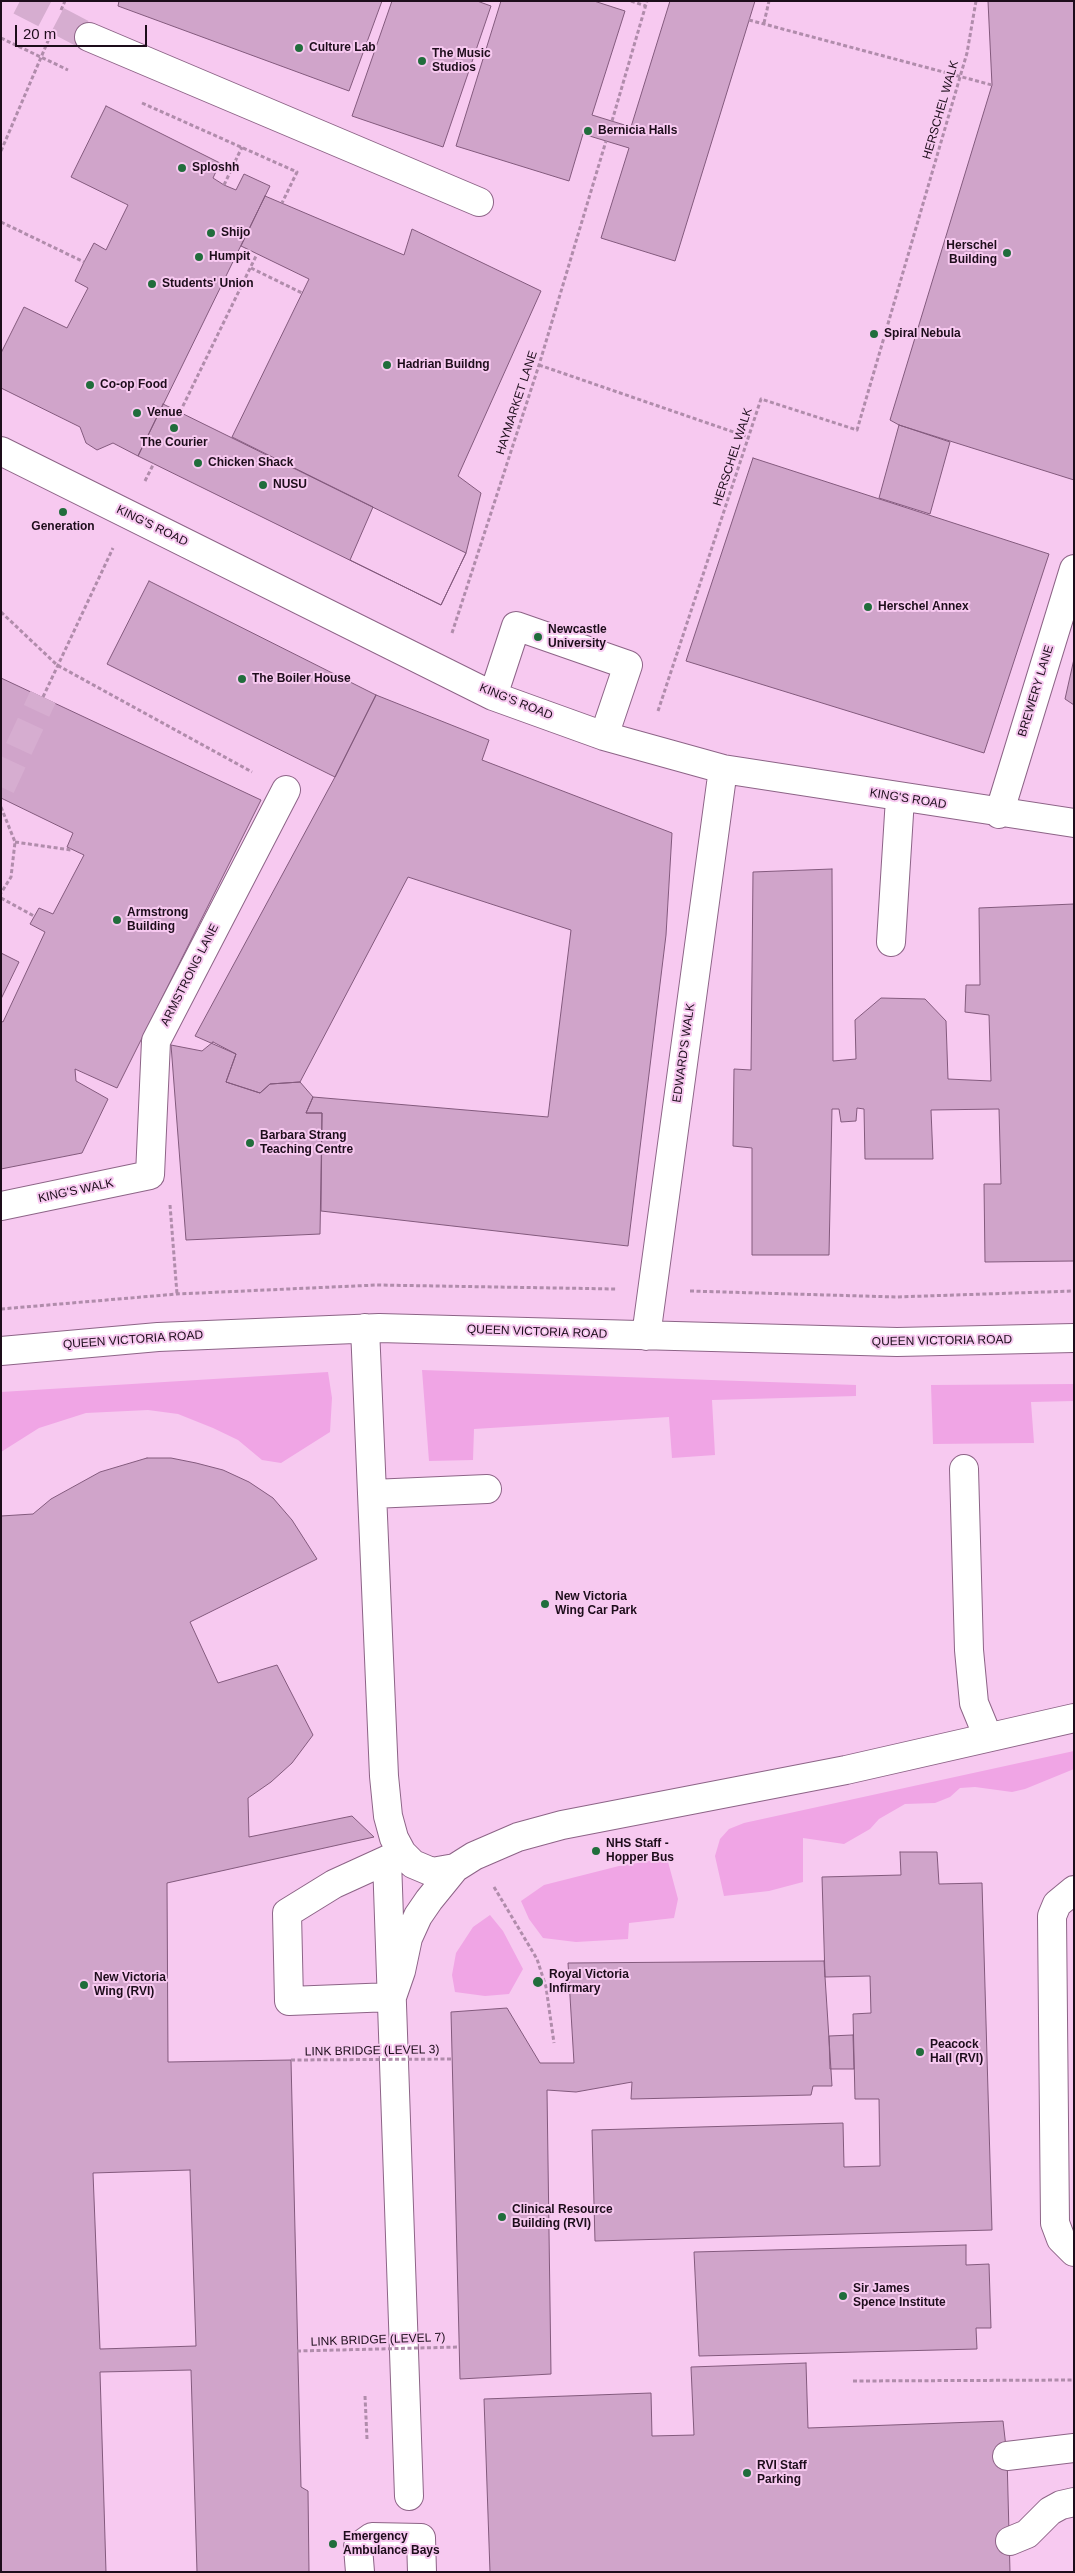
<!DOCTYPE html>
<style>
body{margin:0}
#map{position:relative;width:1075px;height:2573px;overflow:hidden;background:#f7c9f0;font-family:Helvetica,sans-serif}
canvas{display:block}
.frame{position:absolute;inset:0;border:2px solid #1d0d1b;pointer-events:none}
.scale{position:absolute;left:15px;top:25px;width:132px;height:22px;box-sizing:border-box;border:2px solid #1d0d1b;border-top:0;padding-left:6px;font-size:15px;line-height:18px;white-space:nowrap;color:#1d0d1b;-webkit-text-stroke:4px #f7c9f0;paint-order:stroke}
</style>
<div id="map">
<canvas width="1075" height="2573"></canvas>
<div class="frame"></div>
<div class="scale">20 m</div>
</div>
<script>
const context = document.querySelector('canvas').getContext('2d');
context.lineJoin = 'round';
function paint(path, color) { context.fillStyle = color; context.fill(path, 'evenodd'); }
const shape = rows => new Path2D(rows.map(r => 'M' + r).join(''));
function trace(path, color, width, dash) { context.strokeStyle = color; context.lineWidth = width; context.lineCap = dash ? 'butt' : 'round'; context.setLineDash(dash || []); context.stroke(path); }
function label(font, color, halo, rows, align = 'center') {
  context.font = font + ' Helvetica,sans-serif'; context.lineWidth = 4; context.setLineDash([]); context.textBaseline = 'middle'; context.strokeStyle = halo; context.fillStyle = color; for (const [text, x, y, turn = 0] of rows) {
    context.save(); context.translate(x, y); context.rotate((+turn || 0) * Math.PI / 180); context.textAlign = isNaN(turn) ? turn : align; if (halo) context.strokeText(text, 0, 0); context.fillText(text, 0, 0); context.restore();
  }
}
paint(shape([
 [422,1370,856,1385,856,1396,712,1400,715,1455,672,1458,669,1417,474,1429,473,1460,429,1461],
 [328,1372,332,1398,330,1432,281,1463,262,1460,238,1440,213,1428,178,1414,148,1410,86,1413,39,1428,1,1452,1,1392],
 [1074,1384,1074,1401,1031,1402,1034,1443,933,1444,931,1385],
 [1074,1751,1074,1769,1025,1789,1012,1792,975,1787,960,1788,950,1797,935,1803,905,1804,879,1819,870,1829,844,1844,803,1838,803,1882,769,1891,724,1896,715,1856,720,1839,729,1829,744,1823],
 [667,1858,678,1899,674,1918,629,1923,628,1939,576,1942,543,1938,529,1919,521,1901,544,1885,619,1866],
 [490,1915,503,1931,523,1969,509,1994,485,1996,455,1992,452,1975,456,1953,473,1927]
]), '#f0a5e5');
const building = shape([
 [119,1,382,1,349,91,118,6,119,1],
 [392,1,477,1,491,6,443,147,352,116,392,1],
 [501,1,594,1,625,11,592,115,631,127,670,1,755,1,675,261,601,238,629,148,583,134,569,181,456,146,501,1],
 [988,1,1074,1,1074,480,899,425,890,420,992,85,988,1],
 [106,106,220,163,213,178,224,185,236,190,244,174,270,186,138,456,113,443,97,450,86,443,80,427,1,388,1,353,24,307,67,328,88,288,75,281,84,262,94,243,106,250,128,205,71,177,106,106],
 [265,196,404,255,412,229,541,291,458,476,481,493,466,553,441,605,350,560,373,507,232,437,309,279,241,246,265,196],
 [163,404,466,553,441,605,138,456,163,404],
 [899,425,950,442,930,514,879,498,899,425],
 [753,458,1049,554,984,753,686,661,753,458],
 [149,581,376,695,335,777,107,664,149,581],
 [1074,659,1074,705,1065,699,1074,659],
 [1,678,261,800,117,1088,75,1069,76,1081,108,1099,82,1153,1,1169,1,1021,3,1022,45,932,30,924,39,908,53,914,84,855,67,847,73,833,1,798,1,678],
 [376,695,489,740,482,760,672,833,666,935,628,1246,321,1211,322,1113,306,1113,313,1097,548,1117,571,930,408,877,300,1082,270,1084,260,1093,226,1082,236,1054,195,1036,335,777,376,695],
 [832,869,833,1061,856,1059,855,1020,881,998,925,999,946,1021,948,1079,991,1081,989,1015,965,1012,966,985,980,985,979,908,1074,904,1074,1261,985,1262,984,1184,1001,1184,999,1109,931,1110,933,1159,865,1159,864,1109,857,1108,856,1121,841,1122,839,1109,832,1109,829,1255,752,1255,752,1148,733,1146,734,1069,751,1070,753,872,832,869],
 [1,953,19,962,1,999,1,953],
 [213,1042,236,1054,226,1082,260,1093,270,1084,300,1082,313,1097,306,1113,322,1113,320,1234,186,1240,171,1045,202,1051,213,1042],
 [147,1458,171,1458,196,1463,223,1470,249,1482,273,1498,292,1520,317,1559,190,1622,218,1683,277,1665,313,1735,292,1763,271,1782,248,1798,249,1837,352,1816,374,1837,167,1883,168,2062,291,2060,301,2487,308,2491,309,2572,197,2572,191,2370,100,2372,106,2572,1,2572,1,1516,33,1514,51,1499,100,1472,147,1458],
 [190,2170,196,2346,100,2349,93,2173,190,2170],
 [900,1852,937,1852,939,1884,982,1883,992,2230,595,2241,592,2130,843,2123,844,2167,880,2166,879,2099,855,2099,853,2014,871,2013,870,1976,825,1977,822,1877,901,1875,900,1852],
 [824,1961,832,2086,813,2086,811,2095,631,2099,632,2082,576,2092,547,2090,551,2374,460,2379,451,2012,507,2008,540,2063,574,2063,568,1963,824,1961],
 [853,2035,854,2069,830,2069,829,2036,853,2035],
 [966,2245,966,2265,989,2264,991,2328,976,2328,977,2349,699,2356,694,2252,966,2245],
 [806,2363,808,2428,1003,2421,1007,2456,1010,2572,490,2572,484,2399,651,2393,652,2436,694,2435,691,2367,806,2363]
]);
paint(building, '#d0a4ca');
trace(building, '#835a7d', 1);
trace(shape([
 [20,1,89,37],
 [1,787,43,697]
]), '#d6add0', 28, [28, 14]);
const minor = shape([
 [89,37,479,202],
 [1,451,493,696,604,736,723,769,1074,823],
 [493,696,516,626,628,665,604,736],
 [999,814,1074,569],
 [891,942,900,798],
 [1,1206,150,1175,156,1041,286,790],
 [365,1328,384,1776,388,1816,394,1838,402,1853,413,1864,432,1872,455,1868],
 [646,1336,723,769],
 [1,1351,158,1337,379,1328,897,1342,1074,1338],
 [964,1469,969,1650,974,1703,988,1737],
 [372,1494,487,1489],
 [387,1860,409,2496],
 [1074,1890,1057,1904,1052,1916,1055,2223,1061,2239,1074,2252],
 [392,1997,401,1971,408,1938,418,1916,429,1900,455,1868,474,1856,518,1837,562,1825,846,1770,1074,1718],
 [392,1997,289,2001,287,1913,334,1884,402,1853],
 [1007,2456,1074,2448],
 [1010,2541,1027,2534,1050,2511,1061,2505,1074,2502],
 [360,2572,358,2547,372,2537,421,2538,422,2572]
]);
trace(minor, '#8d6487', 30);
trace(shape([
 [631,1,646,6],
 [61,10,65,1],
 [749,20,992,85],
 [764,23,769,1],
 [1,38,68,70],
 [142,103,297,172,282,203],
 [612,121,647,1],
 [1,151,51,34],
 [224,185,242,147],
 [1,222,84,262],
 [251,268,302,293],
 [539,365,748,437],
 [180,412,257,254],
 [145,481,154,463],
 [1,612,57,665,252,772],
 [452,633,539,365,606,141],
 [43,697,113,548],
 [658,711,761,399,857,430,967,53,976,1],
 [1,807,15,842,11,877,1,893],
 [15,842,71,850],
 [1,898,34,916],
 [170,1205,177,1294],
 [690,1291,896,1297,1074,1291],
 [1,1309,177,1294,377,1285,616,1289],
 [494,1887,537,1959,546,1987,554,2043],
 [853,2381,1074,2380],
 [367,2439,365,2396,367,2395]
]), '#b08cab', 3, [4, 2.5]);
trace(minor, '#fff', 28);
trace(shape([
 [291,2060,452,2059],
 [297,2351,459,2347]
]), '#b08cab', 3, [4, 2.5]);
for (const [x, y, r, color] of [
 [299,48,5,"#216d3c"],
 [422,61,5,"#216d3c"],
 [588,131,5,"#216d3c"],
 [182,168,5,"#216d3c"],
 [211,233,5,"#216d3c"],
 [1007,253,5,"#216d3c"],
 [199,257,5,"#216d3c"],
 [152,284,5,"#216d3c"],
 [874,334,5,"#216d3c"],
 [387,365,5,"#216d3c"],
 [90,385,5,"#216d3c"],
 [137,413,5,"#216d3c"],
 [174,428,5,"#216d3c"],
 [198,463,5,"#216d3c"],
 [263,485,5,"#216d3c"],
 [63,512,5,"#216d3c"],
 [868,607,5,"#216d3c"],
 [538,637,5,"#216d3c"],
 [242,679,5,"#216d3c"],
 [117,920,5,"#216d3c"],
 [250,1143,5,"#216d3c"],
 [545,1604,5,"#216d3c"],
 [596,1851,5,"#216d3c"],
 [538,1982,6,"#216d3c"],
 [84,1985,5,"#216d3c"],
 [920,2052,5,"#216d3c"],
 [502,2217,5,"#216d3c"],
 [843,2296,5,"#216d3c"],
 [747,2473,5,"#216d3c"],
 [333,2544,5,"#216d3c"]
]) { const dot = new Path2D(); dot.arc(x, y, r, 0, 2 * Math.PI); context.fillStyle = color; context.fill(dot); trace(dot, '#f7c9f0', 2); }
label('bold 12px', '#1d0d1b', '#f7c9f0', [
 ["Culture Lab",309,48],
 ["The Music",432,54],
 ["Studios",432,68],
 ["Bernicia Halls",598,131],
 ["Sploshh",192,168],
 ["Shijo",221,233],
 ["Herschel",997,246,"right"],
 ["Building",997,260,"right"],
 ["Humpit",209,257],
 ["Students' Union",162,284],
 ["Spiral Nebula",884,334],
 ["Hadrian Buildng",397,365],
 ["Co-op Food",100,385],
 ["Venue",147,413],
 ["The Courier",174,443,"center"],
 ["Chicken Shack",208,463],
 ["NUSU",273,485],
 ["Generation",63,527,"center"],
 ["Herschel Annex",878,607],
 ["Newcastle",548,630],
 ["University",548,644],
 ["The Boiler House",252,679],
 ["Armstrong",127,913],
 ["Building",127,927],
 ["Barbara Strang",260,1136],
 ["Teaching Centre",260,1150],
 ["New Victoria",555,1597],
 ["Wing Car Park",555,1611],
 ["NHS Staff -",606,1844],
 ["Hopper Bus",606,1858],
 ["Royal Victoria",549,1975],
 ["Infirmary",549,1989],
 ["New Victoria",94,1978],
 ["Wing (RVI)",94,1992],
 ["Peacock",930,2045],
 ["Hall (RVI)",930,2059],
 ["Clinical Resource",512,2210],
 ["Building (RVI)",512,2224],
 ["Sir James",853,2289],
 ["Spence Institute",853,2303],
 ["RVI Staff",757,2466],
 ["Parking",757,2480],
 ["Emergency",343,2537],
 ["Ambulance Bays",343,2551]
], 'left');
label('12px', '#1d0d1b', '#f7c9f0', [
 ["HERSCHEL WALK",941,110,-74],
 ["HAYMARKET LANE",517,403,-72],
 ["HERSCHEL WALK",733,457,-72],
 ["KING'S ROAD",152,526,26],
 ["BREWERY LANE",1036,691,-73],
 ["KING'S ROAD",516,702,22],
 ["KING'S ROAD",908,799,9],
 ["ARMSTRONG LANE",190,975,-63],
 ["EDWARD'S WALK",684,1053,-82],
 ["KING'S WALK",76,1191,-12],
 ["QUEEN VICTORIA ROAD",537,1332,2],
 ["QUEEN VICTORIA ROAD",133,1340,-4],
 ["QUEEN VICTORIA ROAD",942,1341,-1],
 ["LINK BRIDGE (LEVEL 3)",372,2051,-1],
 ["LINK BRIDGE (LEVEL 7)",378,2340,-2]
]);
</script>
